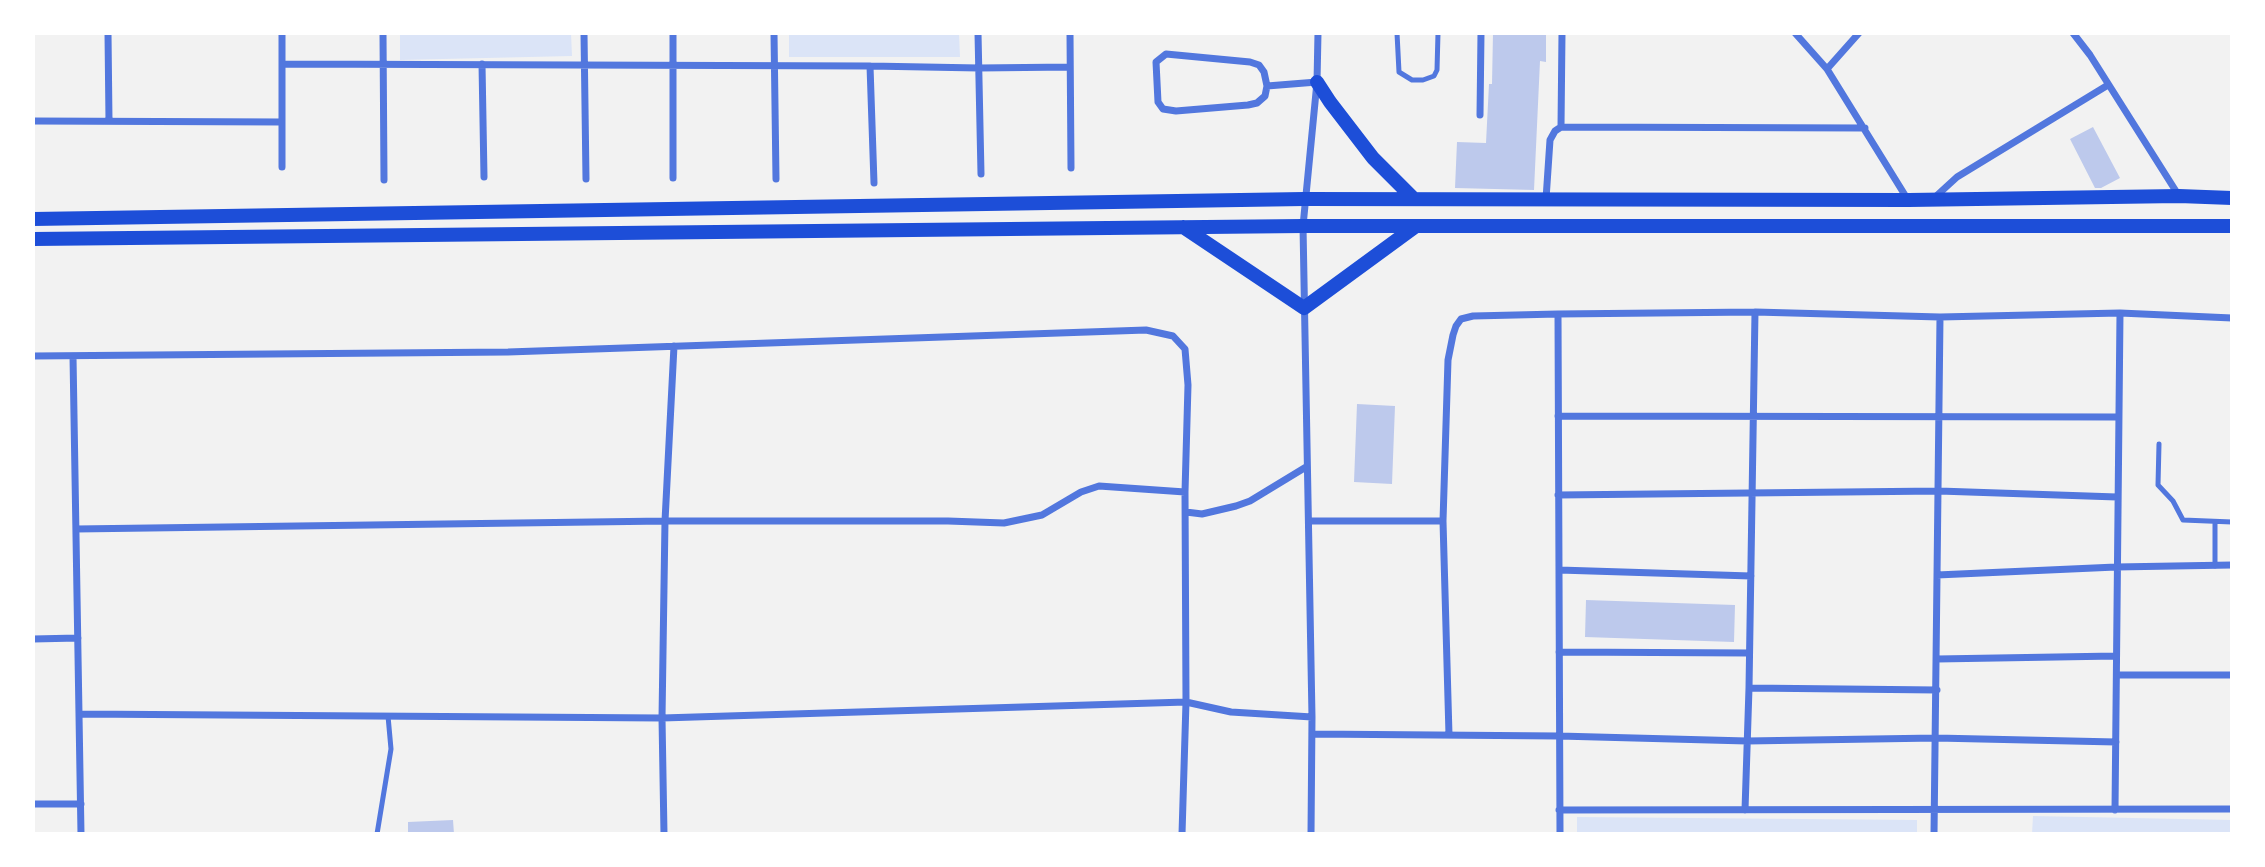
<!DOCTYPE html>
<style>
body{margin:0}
#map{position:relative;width:2265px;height:867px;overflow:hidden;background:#f2f2f2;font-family:Commissioner,sans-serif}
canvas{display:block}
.frame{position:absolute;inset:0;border:35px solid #fff;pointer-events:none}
</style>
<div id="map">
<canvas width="2265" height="867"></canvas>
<div class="frame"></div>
</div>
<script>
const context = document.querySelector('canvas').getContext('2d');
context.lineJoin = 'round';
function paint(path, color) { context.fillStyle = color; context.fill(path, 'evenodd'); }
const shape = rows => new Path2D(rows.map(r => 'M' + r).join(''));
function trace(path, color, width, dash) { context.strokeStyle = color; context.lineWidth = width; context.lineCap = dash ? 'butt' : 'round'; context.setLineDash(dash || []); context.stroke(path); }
paint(shape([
 [400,33,571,33,572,56,400,60],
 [789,33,959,33,960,57,789,57],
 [2033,816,2232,820,2232,834,2032,834],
 [1577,817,1917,820,1917,834,1577,834]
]), '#dbe4f7');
paint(shape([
 [1493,33,1546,33,1546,62,1540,61,1534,190,1455,188,1457,142,1486,143,1489,84,1492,84],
 [2093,127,2120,178,2101,188,2095,188,2070,139],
 [1357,404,1395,406,1392,484,1354,482],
 [1586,600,1735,605,1734,642,1585,637],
 [453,820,454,834,408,834,408,822]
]), '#bdc9ec');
trace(shape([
 [1397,33,1399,72,1412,80,1423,80,1434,76,1437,70,1438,33],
 [2159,444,2158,485,2173,501,2183,520,2232,522],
 [2215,522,2215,566],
 [377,834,391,749,388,716]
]), '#5277de', 5);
trace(shape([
 [108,33,109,121],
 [383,33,384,180],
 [584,33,586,179],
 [673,33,673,178],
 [774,33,776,179],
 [978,33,981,174],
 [1070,33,1071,168],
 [1795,33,1827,69],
 [1859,33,1827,69,1908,200],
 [2073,33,2090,55,2179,196],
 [282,64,870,66,979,68,1070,67],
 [482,64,484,177],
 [870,66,874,183],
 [1267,86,1264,72,1259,65,1250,62,1166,54,1156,62,1158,102,1163,109,1176,111,1248,105,1257,103,1265,96,1267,86,1317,82],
 [1480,115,1481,33],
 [33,121,282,122],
 [1561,127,1865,128],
 [282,167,282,33],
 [1546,199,1550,140,1555,131,1561,127,1562,33],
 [1933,199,1957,177,2108,85],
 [1558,314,1755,312,1940,317,2120,313,2232,318],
 [33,356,508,352,1146,330,1173,336,1185,349,1188,385,1185,492,1186,702,1182,834],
 [73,356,81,834],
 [1558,416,2118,417],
 [1558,495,1939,491,2117,497],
 [1186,512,1202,514,1236,506,1250,501,1306,467],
 [1309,521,1443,521],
 [76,529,665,521,948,521,1004,523,1042,515,1081,492,1099,486,1185,492],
 [1559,570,1751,576],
 [1937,575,2116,567,2232,565],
 [33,639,78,638],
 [1559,652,1749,653],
 [1937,659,2116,656],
 [2117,675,2232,675],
 [1749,688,1937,690],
 [79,714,662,718,1186,702,1231,712,1312,717],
 [1312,734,1559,736,1747,741,1936,738,2116,742],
 [1449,735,1443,521,1448,360,1453,335,1456,326,1461,319,1473,316,1558,314,1560,834],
 [33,804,81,804],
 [1559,810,2232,809],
 [1745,810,1749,688,1755,312],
 [2115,810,2120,313],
 [664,834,662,718,665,521,674,346],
 [1311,834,1312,717,1303,226,1317,82,1318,33],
 [1934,834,1940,317]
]), '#5277de', 7);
trace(shape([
 [1317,82,1330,102,1373,158,1414,199],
 [33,219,1304,199,1909,200,2179,196,2232,198],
 [1183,227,1304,308,1416,226],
 [33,239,1303,226,2232,226]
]), '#1d4ed8', 14);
</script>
